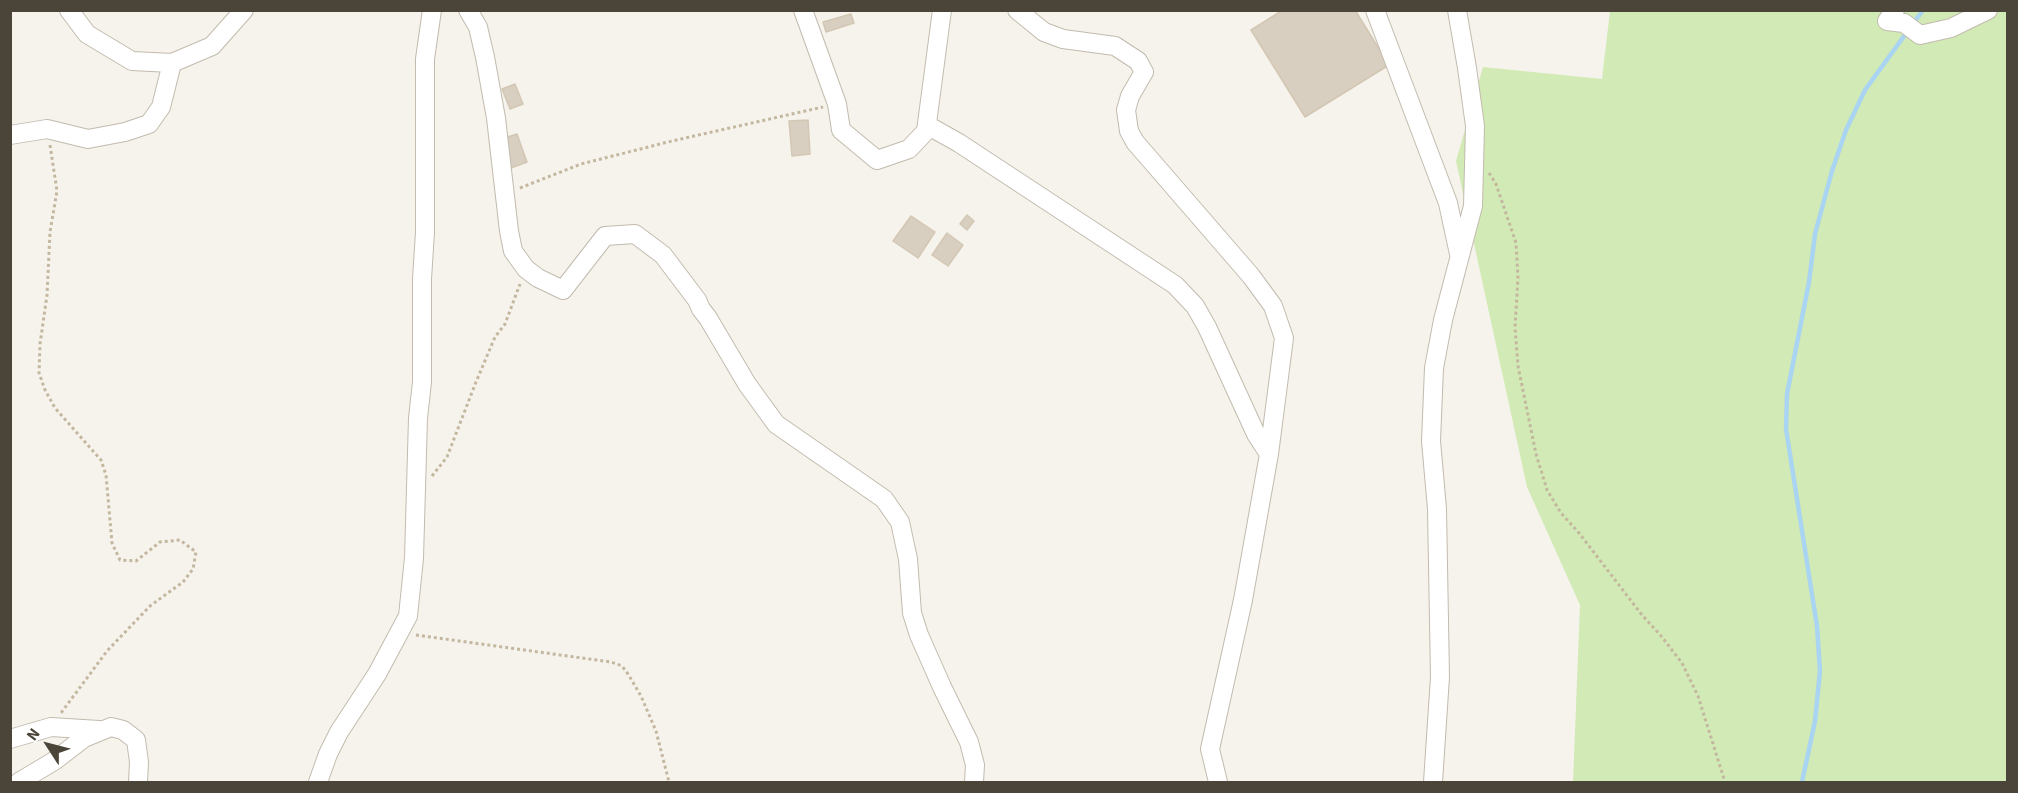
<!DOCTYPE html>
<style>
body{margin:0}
#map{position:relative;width:2018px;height:793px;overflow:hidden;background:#f6f3ec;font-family:"Source Sans 3",sans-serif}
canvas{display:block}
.frame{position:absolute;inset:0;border:12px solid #4b4439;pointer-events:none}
.north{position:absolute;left:18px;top:715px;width:60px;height:60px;-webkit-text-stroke:4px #fff;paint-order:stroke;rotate:306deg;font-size:16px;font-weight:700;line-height:24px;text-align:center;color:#4b4439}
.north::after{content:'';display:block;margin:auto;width:21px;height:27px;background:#4b4439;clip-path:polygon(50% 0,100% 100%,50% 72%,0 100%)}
</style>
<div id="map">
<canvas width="2018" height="793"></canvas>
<div class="frame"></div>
<div class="north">N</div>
</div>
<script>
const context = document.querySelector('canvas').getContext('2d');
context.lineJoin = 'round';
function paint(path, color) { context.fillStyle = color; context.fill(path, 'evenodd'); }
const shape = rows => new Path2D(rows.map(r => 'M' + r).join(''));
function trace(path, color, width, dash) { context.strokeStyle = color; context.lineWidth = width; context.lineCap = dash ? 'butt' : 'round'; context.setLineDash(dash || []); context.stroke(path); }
paint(shape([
 [1610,11,2007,11,2007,782,1573,782,1580,605,1527,487,1456,161,1483,67,1602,79]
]), '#d2eab5');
trace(shape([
 [1912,25,1923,10],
 [1802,782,1815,721,1820,671,1817,626,1786,429,1787,394,1809,282,1815,234,1832,171,1846,130,1865,90,1907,32]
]), '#a9d4f2', 4.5);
const building = shape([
 [1283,10,1355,10,1389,65,1305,117,1251,30,1283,10],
 [851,14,854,23,826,32,823,22,851,14],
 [515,84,523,104,510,109,502,89,515,84],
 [808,120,810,154,792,156,789,121,808,120],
 [517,134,527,162,511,168,501,139,517,134],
 [967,215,974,221,967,230,960,224,967,215],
 [911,216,935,232,918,258,893,241,911,216],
 [947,233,963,245,948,266,932,255,947,233]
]);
paint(building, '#d8cfc1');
trace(building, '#d3c7b4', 1.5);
const minor = shape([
 [69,10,87,34,132,61,172,63,212,46,244,10],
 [468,10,478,27,485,57,496,118,509,231,513,251,526,269,538,278,563,290,605,236,635,234,663,255,697,300,701,309,708,318,747,384,776,424,884,499,900,522,908,559,912,613,919,635,942,687,969,742,975,765,974,782],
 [803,10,837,104,841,130,877,160,909,149,926,131,942,10],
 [1017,10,1044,32,1063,39,1115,46,1138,61,1144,72,1130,96,1126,110,1129,131,1135,142,1251,276,1273,306,1284,338,1269,454,1243,600,1210,749,1218,782],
 [1375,10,1448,203,1459,254],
 [1895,10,1887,21,1904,23,1920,35,1951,28,1988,10],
 [927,125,959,143,1175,285,1195,306,1207,327,1256,434,1269,454],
 [10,135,47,129,88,139,125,132,149,124,161,107,172,63],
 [10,739,51,727,99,730],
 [19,782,54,761,84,738,111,727,123,730,136,740,139,762,138,782],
 [318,782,328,754,339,732,377,674,408,616,414,558,418,418,422,382,422,279,425,232,425,59,432,10],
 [1433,782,1440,677,1437,509,1431,441,1434,368,1443,320,1473,206,1475,126,1467,68,1457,10]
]);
trace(minor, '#c2bbae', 20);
trace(shape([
 [50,145,57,191,50,232,47,295,40,344,39,373,45,390,55,408,101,460,106,475,112,543,120,560,136,561,160,542,180,540,196,552,193,569,183,582,150,606,107,651,61,713],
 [1489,173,1496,184,1516,243,1518,278,1515,328,1518,366,1536,454,1547,490,1561,513,1579,533,1642,615,1662,637,1682,663,1698,696,1725,782],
 [520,188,581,164,672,141,823,107],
 [432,476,447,457,476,382,495,337,505,324,520,284],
 [416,635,611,662,622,666,628,674,641,696,656,731,669,782]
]), '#c4b79f', 3, [3, 3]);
trace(minor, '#fff', 18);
</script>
